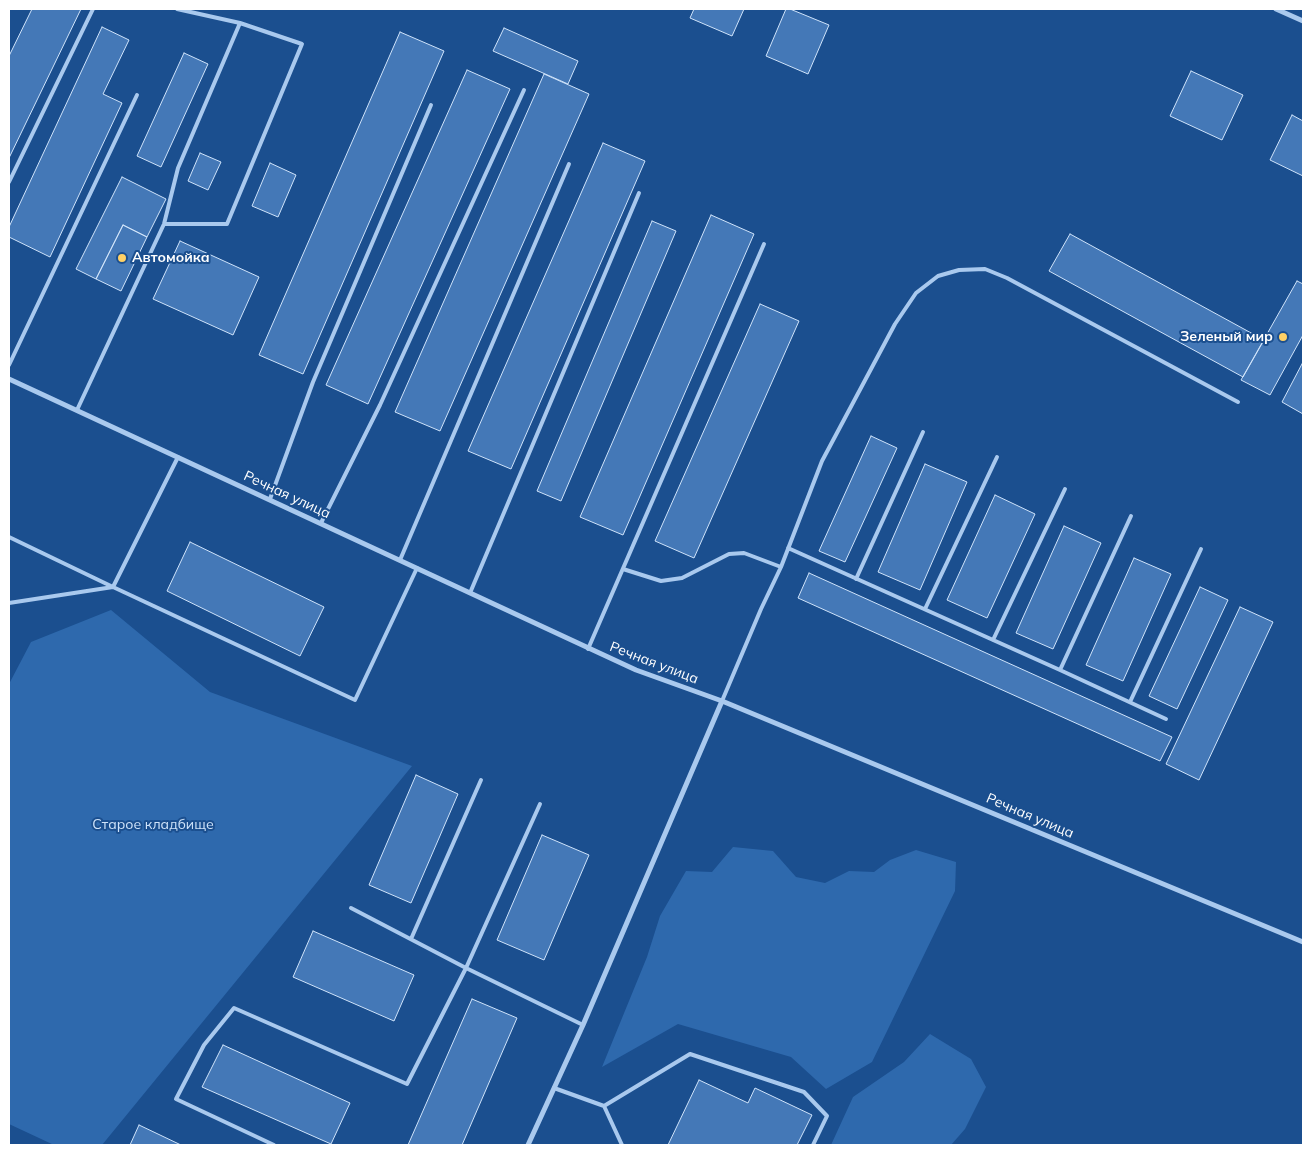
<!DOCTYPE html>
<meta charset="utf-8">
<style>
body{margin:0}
#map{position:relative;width:1312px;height:1154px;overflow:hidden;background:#1b4f8f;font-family:Mulish,sans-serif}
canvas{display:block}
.frame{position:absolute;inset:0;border:10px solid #fff;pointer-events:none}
</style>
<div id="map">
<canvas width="1312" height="1154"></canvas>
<div class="frame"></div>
</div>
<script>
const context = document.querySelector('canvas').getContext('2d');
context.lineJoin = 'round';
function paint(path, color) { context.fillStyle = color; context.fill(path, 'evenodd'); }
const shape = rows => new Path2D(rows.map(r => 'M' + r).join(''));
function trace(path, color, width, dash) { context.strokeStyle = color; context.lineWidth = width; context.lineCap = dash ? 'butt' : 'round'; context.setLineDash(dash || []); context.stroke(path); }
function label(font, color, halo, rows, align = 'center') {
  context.font = font + ' Mulish,sans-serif'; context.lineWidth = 4; context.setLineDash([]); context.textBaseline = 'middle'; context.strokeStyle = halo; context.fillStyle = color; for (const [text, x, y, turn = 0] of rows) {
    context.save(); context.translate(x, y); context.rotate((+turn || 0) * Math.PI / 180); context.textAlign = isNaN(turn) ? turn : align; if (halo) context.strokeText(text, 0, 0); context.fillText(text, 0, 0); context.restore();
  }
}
paint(shape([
 [111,610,210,692,412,766,102,1145,54,1145,9,1124,9,684,31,642],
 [733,847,773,851,796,877,825,883,849,871,874,872,890,860,916,850,956,862,955,891,872,1062,826,1089,791,1057,678,1024,602,1067,647,957,660,916,686,871,712,872],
 [930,1034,971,1059,986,1087,965,1129,951,1145,831,1145,853,1097,904,1062]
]), '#2e69ad');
const building = shape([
 [32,9,81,9,9,158,9,56,32,9],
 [694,9,744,9,732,36,690,18,694,9],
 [786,9,790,9,829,25,808,74,766,56,786,9],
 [102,27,129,40,103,94,122,103,50,257,9,237,9,227,102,27],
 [504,28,578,61,568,84,493,51,504,28],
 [400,32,444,51,303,374,259,355,400,32],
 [184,53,208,64,161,167,137,156,184,53],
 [467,70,510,89,368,404,326,385,467,70],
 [1191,71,1243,95,1222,140,1170,116,1191,71],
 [544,74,589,94,440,431,395,412,544,74],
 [1292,115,1303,121,1303,176,1270,160,1292,115],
 [603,143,645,161,511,469,468,451,603,143],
 [200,153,221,162,208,190,188,181,200,153],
 [270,163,296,175,278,217,252,206,270,163],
 [122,177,166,199,147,237,123,225,96,279,76,269,122,177],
 [711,215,754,234,623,535,580,517,711,215],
 [652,221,676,231,561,501,537,491,652,221],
 [123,225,147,237,121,291,96,279,123,225],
 [1070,234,1264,340,1243,377,1049,271,1070,234],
 [180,241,259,277,233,335,153,299,180,241],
 [1297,281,1303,284,1303,335,1270,395,1241,380,1297,281],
 [760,304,799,321,694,558,655,541,760,304],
 [1303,362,1303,414,1282,402,1303,362],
 [871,436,897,448,845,562,819,551,871,436],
 [925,464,967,482,920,590,878,572,925,464],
 [995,495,1035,514,987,618,947,600,995,495],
 [1064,526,1101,543,1053,649,1016,633,1064,526],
 [190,542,324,607,300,656,167,591,190,542],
 [1134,558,1171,574,1123,681,1086,665,1134,558],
 [809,573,1172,737,1160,761,798,598,809,573],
 [1200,587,1228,600,1177,709,1149,696,1200,587],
 [1240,607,1273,622,1199,780,1166,764,1240,607],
 [416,775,458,794,411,903,369,885,416,775],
 [542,835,589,855,544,960,497,940,542,835],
 [313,931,414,975,394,1021,293,977,313,931],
 [472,999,517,1018,462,1145,408,1145,472,999],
 [223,1045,350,1103,331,1144,202,1087,223,1045],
 [699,1080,748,1103,755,1088,812,1115,797,1145,668,1145,699,1080],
 [139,1125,181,1145,130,1145,139,1125]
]);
paint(building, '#4478b7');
trace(building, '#cfe3fa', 1);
trace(shape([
 [9,182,93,9],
 [164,224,227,224,302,44,240,23],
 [9,365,137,95],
 [77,410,164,224,178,168,240,23,177,9],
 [270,499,313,382,431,105],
 [321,523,380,405,524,90],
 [9,537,113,587,178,457],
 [788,548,1060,670,1166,719],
 [400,560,569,164],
 [623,569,661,581,682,578,729,554,744,553,781,567],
 [856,579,923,432],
 [470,593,639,193],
 [9,603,113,587,355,700,417,568],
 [925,609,997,457],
 [993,640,1065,489],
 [588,649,764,244],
 [1060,670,1131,516],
 [722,701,761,609,781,567,822,461,895,324,916,293,938,276,959,270,985,269,1007,278,1238,402],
 [1130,702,1201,549],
 [351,908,466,968,583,1025],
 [411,939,481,780],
 [554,1088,604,1106,622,1145],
 [604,1106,690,1054,804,1092,827,1116,813,1145],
 [274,1145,176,1099,204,1045,234,1008,407,1084,466,968,540,804]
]), '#a9c9ee', 4);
trace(shape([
 [1276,9,1303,21],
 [9,379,636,670,722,701,1303,942],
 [528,1145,583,1025,722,701]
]), '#a9c9ee', 5);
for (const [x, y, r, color] of [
 [122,258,5,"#ffd166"],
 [1283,337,5,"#ffd166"]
]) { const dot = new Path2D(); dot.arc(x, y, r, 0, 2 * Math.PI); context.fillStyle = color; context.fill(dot); trace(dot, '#1b4f8f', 2); }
label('bold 14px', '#fff', '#1b4f8f', [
 ["Автомойка",132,258],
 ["Зеленый мир",1273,337,"right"]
], 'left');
label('14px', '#fff', '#1b4f8f', [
 ["Речная улица",287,495,25],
 ["Речная улица",654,663,21],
 ["Речная улица",1030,816,23]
]);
label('14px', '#cfe3fa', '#1b4f8f', [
 ["Старое кладбище",153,825]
]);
</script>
